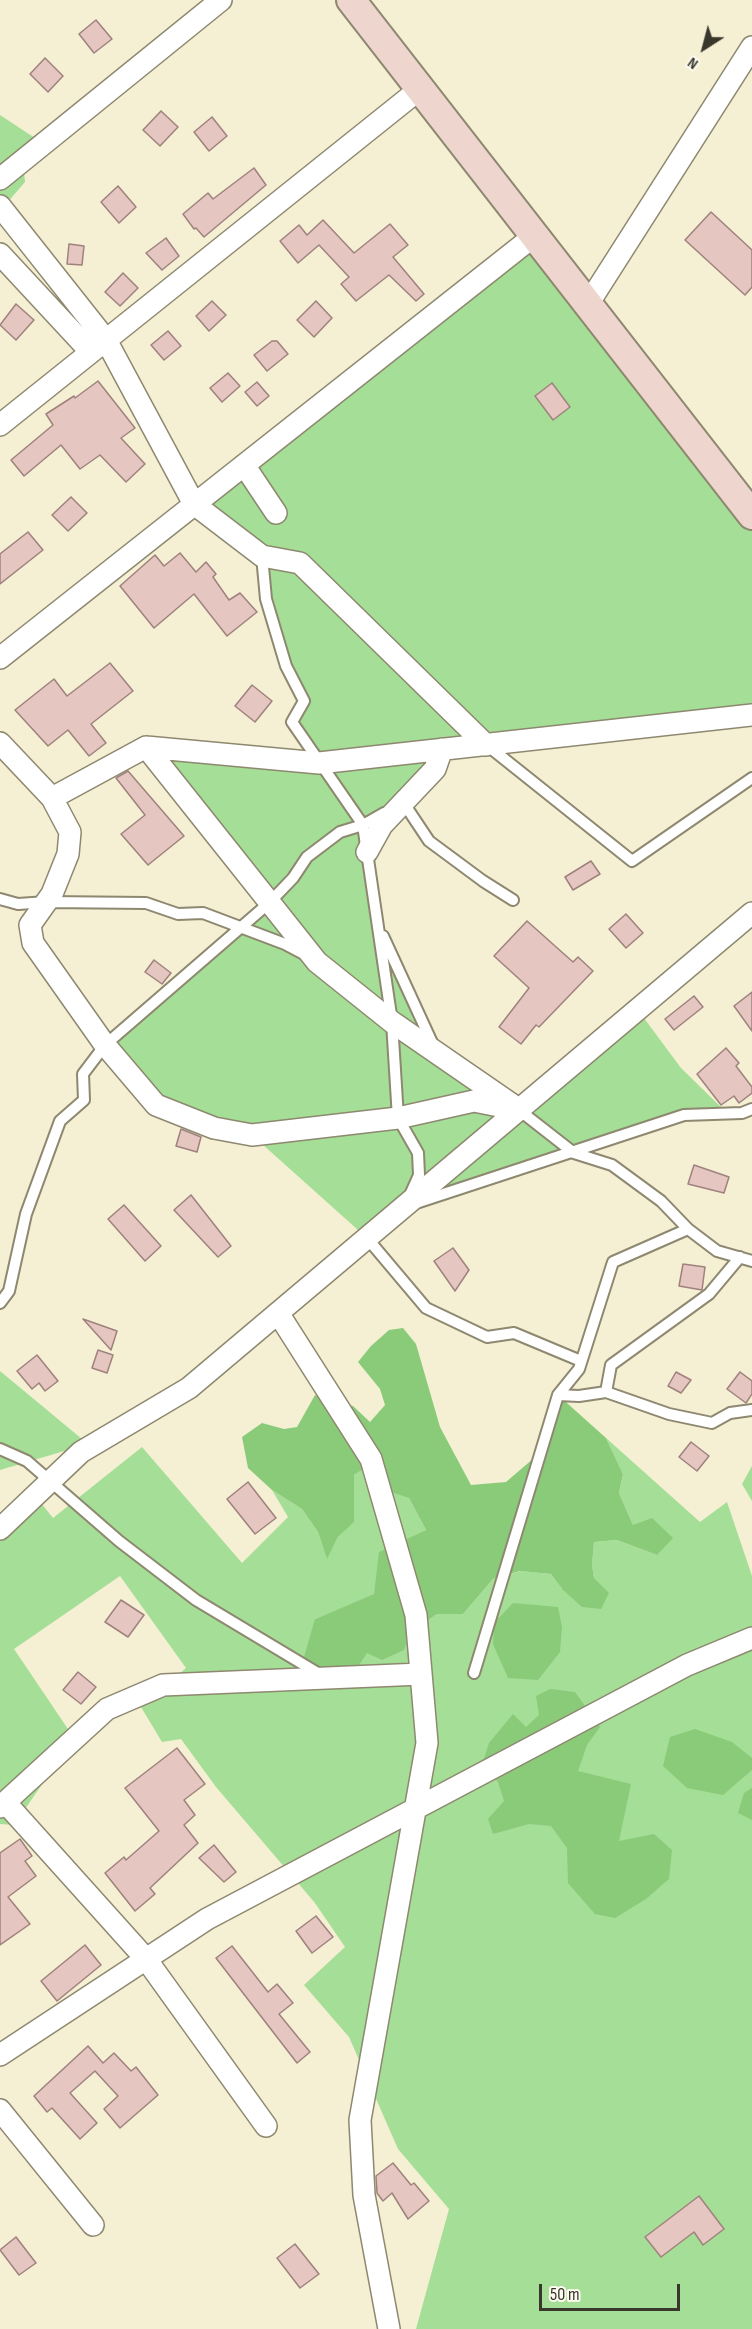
<!DOCTYPE html>
<style>
body{margin:0}
#map{position:relative;width:752px;height:2329px;overflow:hidden;background:#f5efd4;font-family:"Sofia Sans Condensed",sans-serif}
canvas{display:block}
.north{position:absolute;left:674px;top:18px;width:60px;height:60px;-webkit-text-stroke:4px #fefcf1;paint-order:stroke;rotate:216deg;font-size:16px;font-weight:700;line-height:24px;text-align:center;color:#39372c}
.north::after{content:'';display:block;margin:auto;width:21px;height:27px;background:#39372c;clip-path:polygon(50% 0,100% 100%,50% 72%,0 100%)}
.scale{position:absolute;left:539px;top:2284px;width:141px;height:27px;box-sizing:border-box;border:3px solid #39372c;border-top:0;padding-left:8px;font-size:18px;line-height:21px;white-space:nowrap;color:#39372c;-webkit-text-stroke:4px #fefcf1;paint-order:stroke}
</style>
<div id="map">
<canvas width="752" height="2329"></canvas>
<div class="north">N</div>
<div class="scale">50 m</div>
</div>
<script>
const context = document.querySelector('canvas').getContext('2d');
context.lineJoin = 'round';
function paint(path, color) { context.fillStyle = color; context.fill(path, 'evenodd'); }
const shape = rows => new Path2D(rows.map(r => 'M' + r).join(''));
function trace(path, color, width, dash) { context.strokeStyle = color; context.lineWidth = width; context.lineCap = dash ? 'butt' : 'round'; context.setLineDash(dash || []); context.stroke(path); }
paint(shape([
 [0,115,44,144,23,161,25,182,0,211],
 [534,236,752,515,752,715,443,749,367,852,378,924,437,1053,519,1109,638,1010,681,1068,728,1114,684,1115,405,1206,367,1238,252,1135,156,1105,105,1045,269,903,146,747,318,763,292,722,304,701,286,666,262,556,194,504],
 [0,1371,88,1444,0,1470],
 [606,1438,700,1522,727,1502,752,1576,752,2329,416,2329,449,2209,398,2149,349,2037,304,1985,345,1947,315,1903,216,1787,181,1739,162,1742,141,1707,186,1668,120,1576,14,1649,74,1738,14,1825,0,1824,0,1517,33,1493,53,1518,142,1447,242,1563,288,1517,272,1490,302,1509,318,1532,327,1558,338,1537,354,1521,354,1475,380,1459,409,1498,426,1530,380,1553,375,1594,315,1619,367,1653,410,1633,437,1614,463,1614,493,1579,521,1571,551,1574,562,1589,594,1578,592,1565,594,1542,617,1540,657,1555,633,1525,619,1493,623,1474],
 [752,1466,752,1501,742,1484]
]), '#a5de96');
paint(shape([
 [403,1328,416,1344,440,1427,471,1485,506,1482,541,1452,558,1395,606,1438,623,1474,619,1493,633,1525,652,1518,673,1538,657,1555,617,1540,594,1542,592,1565,594,1578,609,1593,601,1609,582,1607,562,1589,551,1574,520,1571,493,1579,463,1614,437,1614,410,1633,404,1650,382,1660,367,1653,357,1668,331,1678,304,1657,315,1619,374,1594,379,1552,426,1530,409,1498,391,1492,380,1459,354,1475,354,1522,338,1537,327,1559,318,1532,302,1509,272,1490,248,1468,242,1437,262,1423,284,1429,297,1427,315,1395,353,1406,370,1422,385,1405,380,1389,358,1362,371,1346,389,1330],
 [513,1603,558,1607,562,1627,560,1652,538,1680,508,1678,493,1644,494,1623],
 [550,1689,575,1692,600,1727,587,1745,578,1771,631,1784,619,1841,654,1834,672,1850,669,1879,646,1899,615,1918,595,1914,568,1883,567,1848,551,1826,529,1824,493,1834,488,1819,504,1801,498,1782,483,1762,489,1743,513,1714,526,1727,539,1715,536,1696],
 [695,1729,732,1742,752,1758,752,1770,723,1795,687,1788,663,1766,670,1737],
 [752,1788,752,1820,738,1813,744,1793]
]), '#8acb7a');
const building = shape([
 [96,20,112,39,94,53,79,34,96,20],
 [45,58,63,76,48,92,30,74,45,58],
 [161,111,178,127,160,146,143,130,161,111],
 [212,117,227,136,209,151,194,132,212,117],
 [254,168,266,185,204,237,196,228,194,229,183,214,208,193,213,199,254,168],
 [118,186,136,207,119,223,101,202,118,186],
 [711,212,752,250,752,287,745,295,685,240,711,212],
 [323,220,354,253,390,224,408,245,393,257,424,294,416,301,389,275,356,301,341,284,349,277,319,245,298,263,280,241,299,225,307,235,323,220],
 [166,238,179,256,162,270,146,253,166,238],
 [69,244,84,246,82,265,67,264,69,244],
 [123,273,138,288,120,306,105,292,123,273],
 [212,301,226,315,209,331,196,316,212,301],
 [316,301,332,318,314,337,297,320,316,301],
 [16,304,34,320,16,340,0,325,16,304],
 [168,331,181,346,164,360,151,345,168,331],
 [272,341,277,341,288,354,267,371,254,355,272,341],
 [228,373,240,386,222,402,210,388,228,373],
 [98,381,135,428,121,438,145,464,126,482,100,455,80,469,61,445,24,476,11,460,53,425,46,414,74,396,75,398,98,381],
 [257,382,269,396,257,406,245,392,257,382],
 [552,383,570,407,553,420,535,396,552,383],
 [71,497,87,513,68,531,52,515,71,497],
 [28,532,43,550,0,584,0,554,28,532],
 [180,553,196,572,206,562,216,574,213,577,229,600,240,593,257,612,227,636,194,594,154,628,120,586,155,555,164,566,180,553],
 [110,663,133,691,91,724,106,743,89,756,68,730,48,746,15,710,54,679,67,696,110,663],
 [252,685,272,701,255,722,235,706,252,685],
 [128,771,184,836,148,865,121,834,145,815,116,778,128,771],
 [591,861,600,874,573,890,565,877,591,861],
 [626,914,643,933,626,948,609,929,626,914],
 [527,921,573,962,578,957,593,971,539,1027,536,1025,521,1044,499,1027,529,988,494,956,527,921],
 [154,960,171,973,162,984,145,972,154,960],
 [752,992,752,1031,734,1006,752,992],
 [694,996,703,1007,674,1030,665,1019,694,996],
 [726,1048,739,1063,736,1066,752,1087,752,1093,739,1103,734,1096,721,1105,697,1074,726,1048],
 [181,1129,201,1137,197,1152,176,1146,181,1129],
 [694,1165,729,1177,724,1193,688,1184,694,1165],
 [191,1195,231,1246,218,1257,174,1210,191,1195],
 [124,1205,161,1246,145,1261,108,1219,124,1205],
 [453,1248,469,1270,455,1291,434,1261,453,1248],
 [683,1264,705,1267,702,1290,679,1286,683,1264],
 [83,1319,117,1331,111,1350,83,1319],
 [98,1350,113,1355,107,1373,92,1368,98,1350],
 [37,1355,58,1381,45,1391,39,1383,32,1389,17,1371,37,1355],
 [676,1372,691,1380,681,1393,668,1386,676,1372],
 [740,1372,752,1381,752,1394,746,1403,727,1389,740,1372],
 [691,1442,709,1456,697,1471,679,1457,691,1442],
 [248,1482,276,1518,255,1534,227,1499,248,1482],
 [121,1600,144,1615,128,1637,105,1622,121,1600],
 [78,1672,96,1687,81,1704,63,1690,78,1672],
 [177,1748,205,1784,184,1800,195,1815,184,1825,198,1843,150,1888,155,1894,135,1911,105,1873,124,1857,126,1860,159,1831,125,1788,177,1748],
 [20,1839,32,1856,25,1861,36,1876,8,1897,30,1924,0,1945,0,1853,20,1839],
 [214,1845,236,1872,224,1882,199,1858,214,1845],
 [316,1916,333,1937,312,1953,296,1931,316,1916],
 [85,1945,101,1965,57,2001,41,1981,85,1945],
 [232,1946,268,1992,277,1984,293,2003,279,2014,310,2052,297,2063,216,1958,232,1946],
 [88,2046,103,2063,114,2053,131,2071,136,2067,158,2095,120,2128,104,2109,118,2096,95,2071,70,2093,97,2123,80,2139,52,2108,47,2112,34,2096,88,2046],
 [393,2163,411,2185,414,2183,429,2201,408,2219,392,2193,383,2201,377,2193,376,2176,393,2163],
 [699,2196,724,2229,703,2245,694,2232,661,2257,645,2237,699,2196],
 [16,2237,36,2263,19,2275,0,2250,16,2237],
 [295,2244,319,2274,300,2288,277,2258,295,2244]
]);
paint(building, '#e5c6c0');
trace(building, '#9f827d', 1.5);
const lane = shape([
 [262,556,266,599,286,666,304,701,292,722,363,825,392,1022,398,1118,418,1153,419,1175,410,1195],
 [488,746,632,861,752,778],
 [403,802,429,841,483,881,513,900],
 [0,899,18,904,47,902,146,903,178,914,203,913,285,944,304,954],
 [383,936,434,1047],
 [519,1110,574,1153,612,1165,661,1201,688,1229,717,1251,752,1261],
 [416,1203,684,1115,742,1113,752,1109],
 [367,1238,426,1308,487,1337,514,1333,581,1361],
 [0,1303,9,1291,26,1214,60,1121,84,1100,83,1074,105,1045,269,903,293,878,307,857,340,832,363,825,384,813],
 [606,1392,611,1365,709,1294,740,1257],
 [558,1395,579,1396,606,1392,669,1414,712,1423,730,1413,752,1410],
 [0,1449,27,1461,119,1541,196,1600,321,1675],
 [474,1673,558,1395,579,1369,613,1262,688,1229]
]);
const street = shape([
 [0,179,221,0],
 [0,206,106,340,194,504,262,556,300,563,486,745],
 [0,254,91,352],
 [588,304,752,47],
 [0,425,421,88],
 [244,465,276,513],
 [0,658,534,236],
 [0,743,52,798,146,747,319,763,752,715],
 [146,747,317,962,392,1022,511,1104],
 [52,798,70,832,68,854,52,894,30,925,33,943,105,1045,156,1105,214,1128,252,1135,398,1118,474,1101,519,1110],
 [367,852,382,825,435,769,442,749],
 [278,1313,371,1459,416,1615,427,1743,360,2120,364,2195,389,2329],
 [0,1529,81,1452,189,1388,752,913],
 [5,1802,146,1959,266,2126],
 [0,1807,107,1709,163,1685,421,1674],
 [0,2055,207,1919,687,1665,752,1638],
 [0,2110,93,2225]
]);
const secondary = shape([
 [351,0,752,515]
]);
trace(lane, '#8d886f', 14);
trace(street, '#8d886f', 24);
trace(secondary, '#8d886f', 32);
trace(lane, '#fff', 10);
trace(street, '#fff', 21);
trace(secondary, '#eed6cf', 28);
</script>
